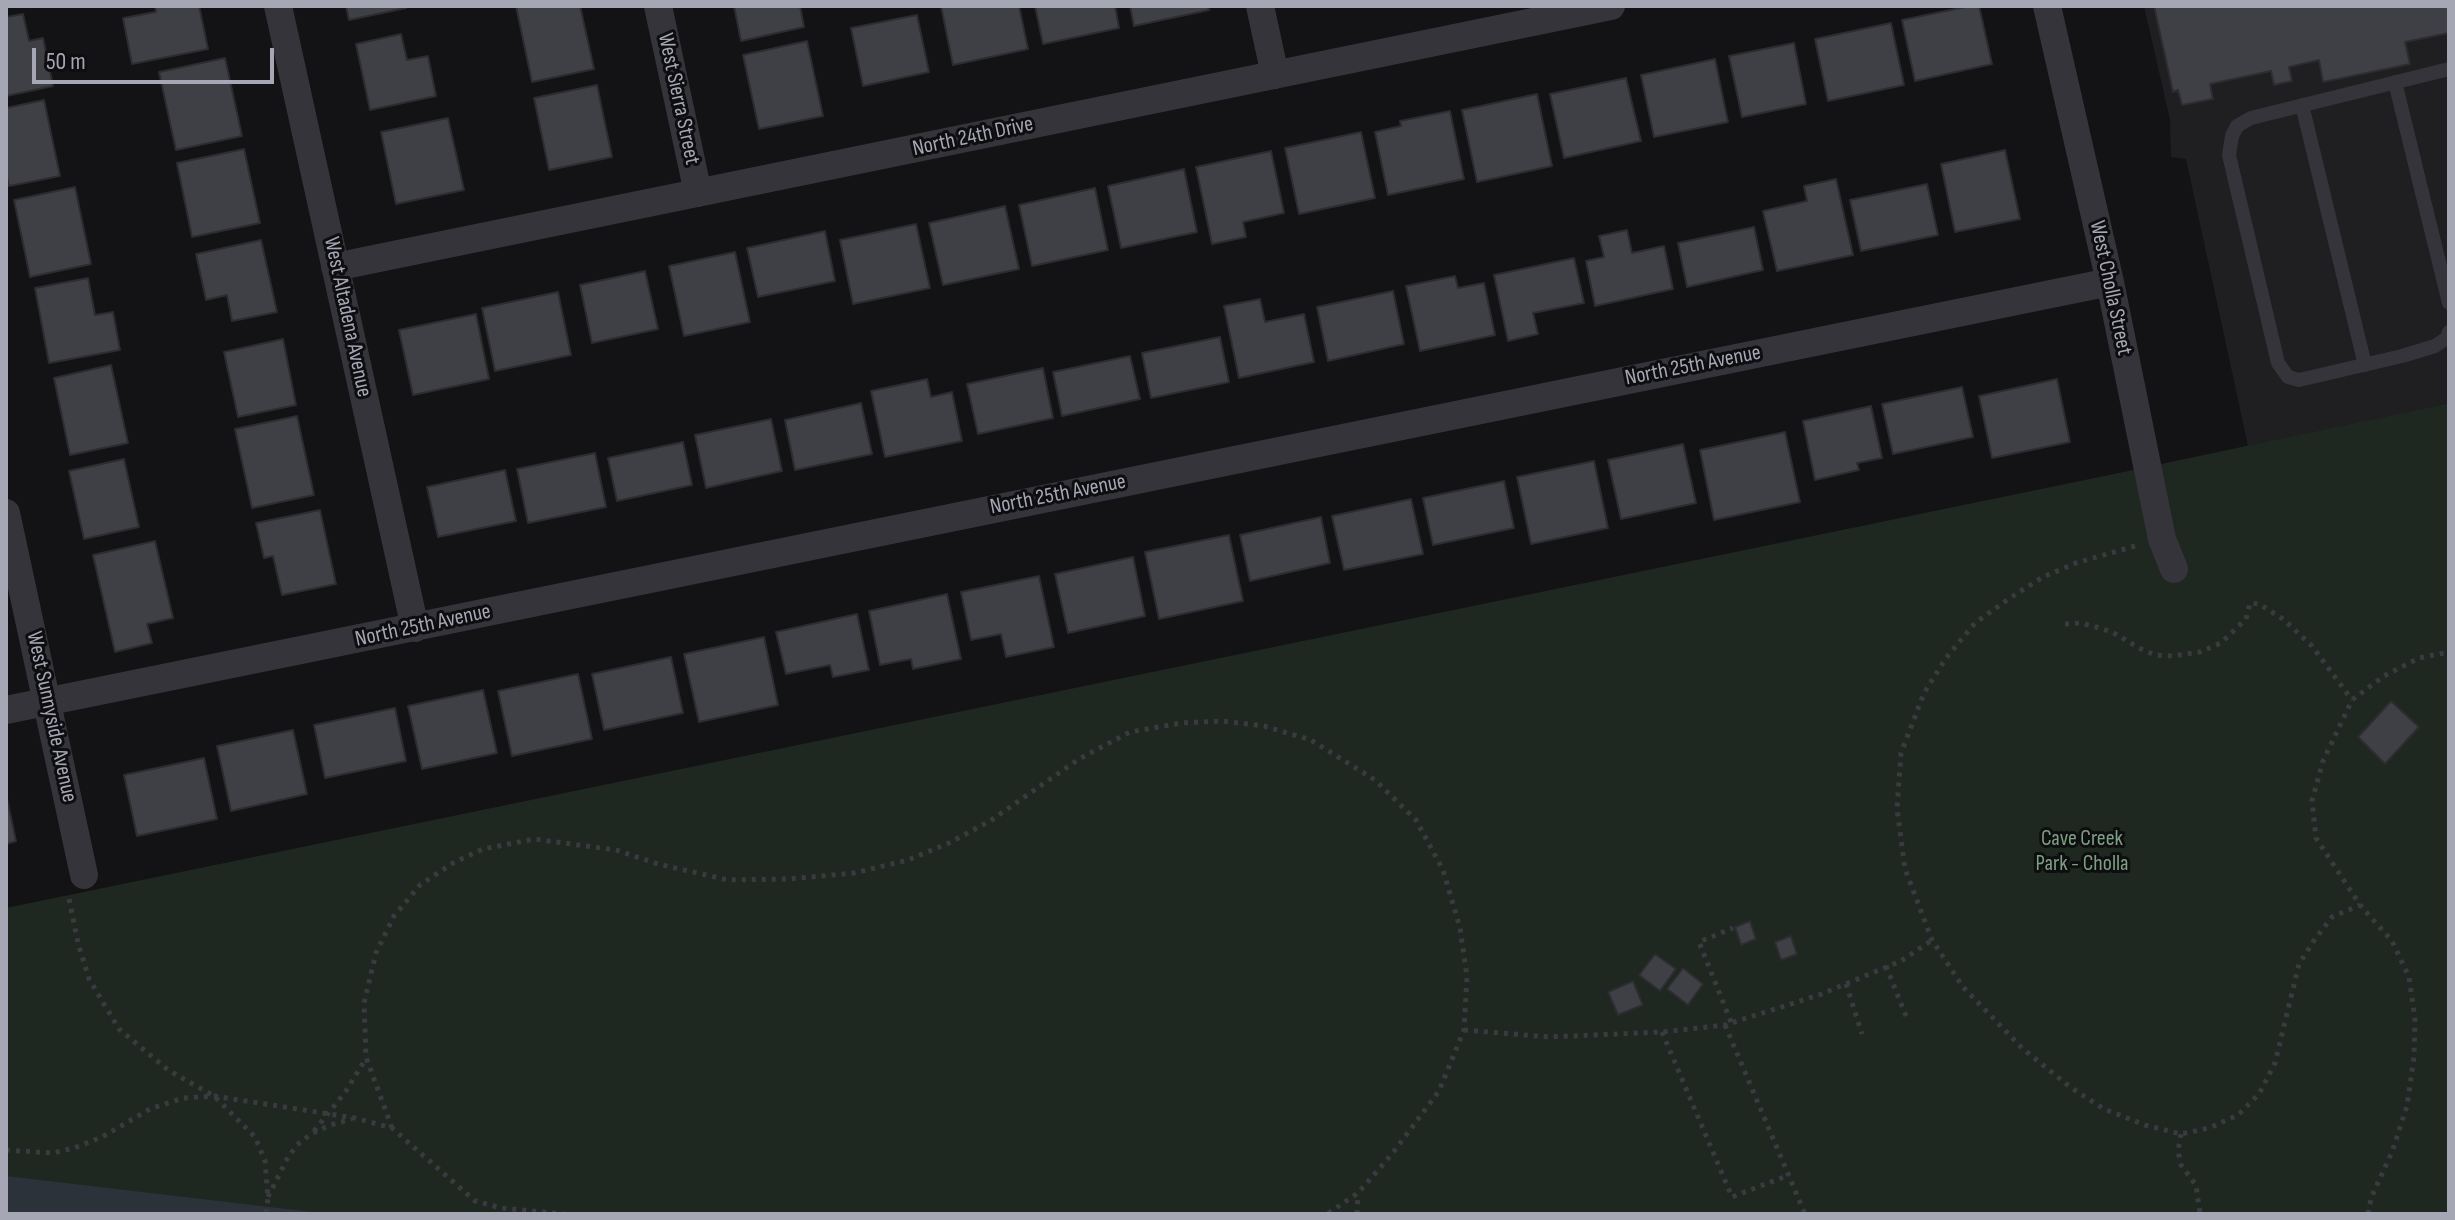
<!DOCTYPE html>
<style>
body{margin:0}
#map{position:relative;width:2455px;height:1220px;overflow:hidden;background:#131315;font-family:"Sofia Sans Condensed",sans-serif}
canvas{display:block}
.frame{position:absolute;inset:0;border:8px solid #a5a7b5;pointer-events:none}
.scale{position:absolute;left:32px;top:48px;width:242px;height:36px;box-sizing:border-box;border:4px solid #a5a7b5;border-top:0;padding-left:10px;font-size:24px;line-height:28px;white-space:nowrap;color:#a5a7b5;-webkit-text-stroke:6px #0e0e10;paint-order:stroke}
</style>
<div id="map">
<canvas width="2455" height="1220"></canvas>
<div class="frame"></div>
<div class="scale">50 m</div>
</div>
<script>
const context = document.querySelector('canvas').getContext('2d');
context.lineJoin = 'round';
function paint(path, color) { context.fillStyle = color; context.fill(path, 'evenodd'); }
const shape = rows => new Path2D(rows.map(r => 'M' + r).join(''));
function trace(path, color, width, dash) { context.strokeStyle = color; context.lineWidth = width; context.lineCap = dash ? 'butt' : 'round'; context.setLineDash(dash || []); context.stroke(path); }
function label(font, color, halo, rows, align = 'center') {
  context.font = font + ' "Sofia Sans Condensed",sans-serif'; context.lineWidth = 6; context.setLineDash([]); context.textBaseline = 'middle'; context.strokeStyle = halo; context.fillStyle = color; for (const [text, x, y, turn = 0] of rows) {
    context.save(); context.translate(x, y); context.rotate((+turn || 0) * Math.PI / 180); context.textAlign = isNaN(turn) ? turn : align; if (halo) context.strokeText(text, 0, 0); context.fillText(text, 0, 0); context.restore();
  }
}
paint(shape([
 [2144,6,2449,6,2449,403,2248,446,2186,159,2171,157,2170,120]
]), '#1f1f22');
paint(shape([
 [2449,403,2449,1214,6,1214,6,908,2119,473]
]), '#1f2721');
paint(shape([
 [6,1176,244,1204,330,1214,6,1214]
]), '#2b323a');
const building = shape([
 [155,6,199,6,208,49,132,64,123,18,156,12,155,6],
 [346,6,405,6,406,8,349,20,346,6],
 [516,6,580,6,594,69,532,82,516,6],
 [734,6,800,6,804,27,741,41,734,6],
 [941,6,1019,6,1028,49,953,65,941,6],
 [1035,6,1115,6,1119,28,1043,44,1035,6],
 [1130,6,1208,6,1209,10,1134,26,1130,6],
 [1970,6,1979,6,1992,64,1915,81,1902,20,1970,6],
 [2154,6,2449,6,2449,33,2405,42,2410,64,2323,82,2319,60,2289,67,2292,81,2274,85,2271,71,2210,84,2213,99,2182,105,2178,90,2173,92,2154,6],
 [23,14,29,41,43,38,53,86,6,96,6,17,23,14],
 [917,15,929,72,863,86,851,28,917,15],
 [1891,23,1904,85,1828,101,1815,39,1891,23],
 [401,34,407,60,428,56,436,96,370,110,356,44,401,34],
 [807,41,823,116,759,129,743,55,807,41],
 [1794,43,1806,104,1742,117,1729,56,1794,43],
 [225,58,242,136,176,150,159,72,225,58],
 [1715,59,1728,122,1654,137,1641,75,1715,59],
 [1626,78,1641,141,1564,158,1550,94,1626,78],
 [597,85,612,157,549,170,534,98,597,85],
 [1537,94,1552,166,1477,182,1462,110,1537,94],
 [44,100,60,176,9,186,6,174,6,108,44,100],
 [1450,111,1464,179,1388,195,1375,132,1401,126,1400,121,1450,111],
 [448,118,464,190,396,204,381,132,448,118],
 [1361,132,1375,198,1299,214,1285,148,1361,132],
 [244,149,260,223,192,237,177,163,244,149],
 [2005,150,2020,219,1955,232,1941,164,2005,150],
 [1271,151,1284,213,1243,222,1246,237,1212,244,1196,167,1271,151],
 [1184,169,1197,232,1121,248,1108,186,1184,169],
 [1836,179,1853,255,1777,271,1763,211,1807,201,1804,186,1836,179],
 [1927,184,1938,235,1861,251,1850,200,1927,184],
 [75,187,91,264,30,277,14,200,75,187],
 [1095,188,1108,250,1032,266,1019,205,1095,188],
 [1005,206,1019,269,943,285,929,223,1005,206],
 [916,224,930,288,853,304,840,240,916,224],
 [1754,227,1763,270,1687,287,1678,243,1754,227],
 [1627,230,1632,253,1664,246,1673,289,1595,306,1586,261,1604,257,1599,236,1627,230],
 [825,231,835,281,758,297,747,248,825,231],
 [261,240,277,312,232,321,227,295,206,300,196,254,261,240],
 [735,252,750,322,684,336,669,266,735,252],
 [1574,258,1584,303,1533,313,1538,334,1508,341,1494,275,1574,258],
 [645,271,658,329,592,343,580,285,645,271],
 [1455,276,1458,288,1484,283,1495,335,1420,351,1406,286,1455,276],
 [88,278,95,315,113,312,120,350,49,363,35,288,88,278],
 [1393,291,1404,344,1328,361,1317,307,1393,291],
 [558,292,571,355,495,371,482,308,558,292],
 [1260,299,1265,322,1304,314,1314,362,1239,378,1224,306,1260,299],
 [476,314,489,379,413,395,399,330,476,314],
 [1220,337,1229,382,1151,398,1142,353,1220,337],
 [283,339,296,405,238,417,224,352,283,339],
 [1130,356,1140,399,1062,416,1053,372,1130,356],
 [111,365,128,443,70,455,54,378,111,365],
 [1043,368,1053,418,978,434,967,384,1043,368],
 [927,379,931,397,952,392,962,441,885,457,871,391,927,379],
 [2057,379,2070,442,1992,458,1979,396,2057,379],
 [1962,387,1973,437,1893,454,1882,404,1962,387],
 [861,403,872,454,795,470,785,420,861,403],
 [1871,406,1882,458,1857,463,1859,470,1815,480,1803,421,1871,406],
 [297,416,314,495,252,508,235,429,297,416],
 [771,419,782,471,706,488,695,435,771,419],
 [1785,432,1800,502,1714,520,1700,450,1785,432],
 [683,442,692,485,617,501,608,458,683,442],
 [1683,444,1696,503,1621,519,1608,460,1683,444],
 [595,453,606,507,528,523,517,469,595,453],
 [124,459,139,527,84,539,69,471,124,459],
 [1594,461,1608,528,1531,544,1517,477,1594,461],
 [505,470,516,521,438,537,427,487,505,470],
 [1504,481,1514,528,1433,545,1423,498,1504,481],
 [1411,499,1423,554,1344,570,1332,516,1411,499],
 [320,510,336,584,282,595,273,556,264,558,256,523,320,510],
 [1321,517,1330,563,1250,581,1240,535,1321,517],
 [1229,535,1243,601,1159,619,1145,552,1229,535],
 [155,541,173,618,147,624,152,643,115,652,93,555,155,541],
 [1133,557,1145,616,1068,633,1055,574,1133,557],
 [1039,576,1054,647,1006,657,1001,634,971,640,961,592,1039,576],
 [947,594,961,659,913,669,911,659,880,665,869,611,947,594],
 [857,614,869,670,833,677,830,665,786,674,776,632,857,614],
 [764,637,778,705,699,722,684,654,764,637],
 [671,657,683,713,604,730,592,674,671,657],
 [578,674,592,739,512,756,498,691,578,674],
 [483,690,497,753,422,769,408,706,483,690],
 [2391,701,2419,727,2385,764,2358,737,2391,701],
 [395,708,406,761,325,778,314,725,395,708],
 [293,730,307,794,231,811,217,746,293,730],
 [204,758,217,819,137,836,124,775,204,758],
 [6,794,16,841,6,844,6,794],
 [1750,921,1756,939,1741,945,1735,927,1750,921],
 [1791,936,1797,954,1781,960,1775,942,1791,936],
 [1655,954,1676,969,1660,991,1639,975,1655,954],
 [1683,968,1703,984,1688,1005,1667,989,1683,968],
 [1633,981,1643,1005,1618,1015,1608,992,1633,981]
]);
paint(building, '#3f4045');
trace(building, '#2d2d31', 2);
trace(shape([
 [2135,546,2076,563,2043,577,2010,598,1975,623,1946,658,1924,693,1901,753,1897,809,1905,869,1932,940,1963,987,2022,1048,2070,1087,2104,1109,2145,1125,2181,1134,2209,1128,2238,1115,2259,1094,2275,1063,2299,964,2315,939,2332,917,2360,905],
 [2065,624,2081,623,2096,627,2112,632,2141,649,2155,655,2172,656,2200,652,2221,643,2246,619,2250,603,2259,604,2283,619,2312,646,2352,700],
 [69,899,78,943,89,979,119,1029,168,1070,214,1096,255,1137,265,1161,268,1198,266,1214],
 [1886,966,1906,1016],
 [1846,984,1862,1034],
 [1731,1022,1699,942,1733,928],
 [1725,1025,1805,1214],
 [1464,1030,1549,1037,1662,1032,1725,1025,1819,995,1901,961,1932,940],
 [1662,1032,1732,1197,1789,1175],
 [392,1128,366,1057,364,1003,376,953,394,916,420,885,453,863,483,849,534,839,616,850,658,864,728,880,789,879,854,873,908,860,949,843,990,821,1079,759,1130,732,1181,723,1222,721,1264,726,1311,740,1375,780,1416,820,1443,870,1460,928,1467,977,1464,1030,1439,1091,1392,1154,1358,1193,1327,1214],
 [314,1131,346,1091,366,1058],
 [2181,1134,2178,1151,2181,1165,2196,1185,2200,1214],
 [6,1150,53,1153,74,1148,102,1137,150,1109,183,1098,214,1096,355,1118,392,1128,475,1201,501,1208,564,1214],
 [268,1197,287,1159,297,1145,311,1134,330,1125,352,1119],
 [1357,1214,1358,1194],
 [2368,1214,2371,1198,2392,1152,2407,1106,2414,1057,2415,1019,2409,977,2392,941,2360,905,2316,838,2312,801,2323,761,2352,700,2384,676,2419,658,2449,652]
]), '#3a3b41', 5, [4, 6]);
trace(shape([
 [2449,69,2251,118,2237,126,2232,136,2229,155,2278,363,2288,377,2299,380,2402,356,2435,346,2447,338,2449,332],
 [2395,82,2449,303],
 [2302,105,2365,365]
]), '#34343a', 14);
trace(shape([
 [278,6,415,628],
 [658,6,698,193],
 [1260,6,1275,75],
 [2047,6,2110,282,2162,539,2174,569],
 [335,267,1611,6],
 [6,513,84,875],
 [6,710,2110,282]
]), '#34343a', 28);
label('22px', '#a5a7b5', '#0e0e10', [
 ["West Sierra Street",678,99,78],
 ["North 24th Drive",973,137,-12],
 ["West Cholla Street",2110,288,78],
 ["West Altadena Avenue",347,317,78],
 ["North 25th Avenue",1693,366,-11],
 ["North 25th Avenue",1058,495,-11],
 ["North 25th Avenue",423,626,-12],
 ["West Sunnyside Avenue",51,717,78]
]);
label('22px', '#7ca083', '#0e0e10', [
 ["Cave Creek",2082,839],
 ["Park - Cholla",2082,864]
]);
</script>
